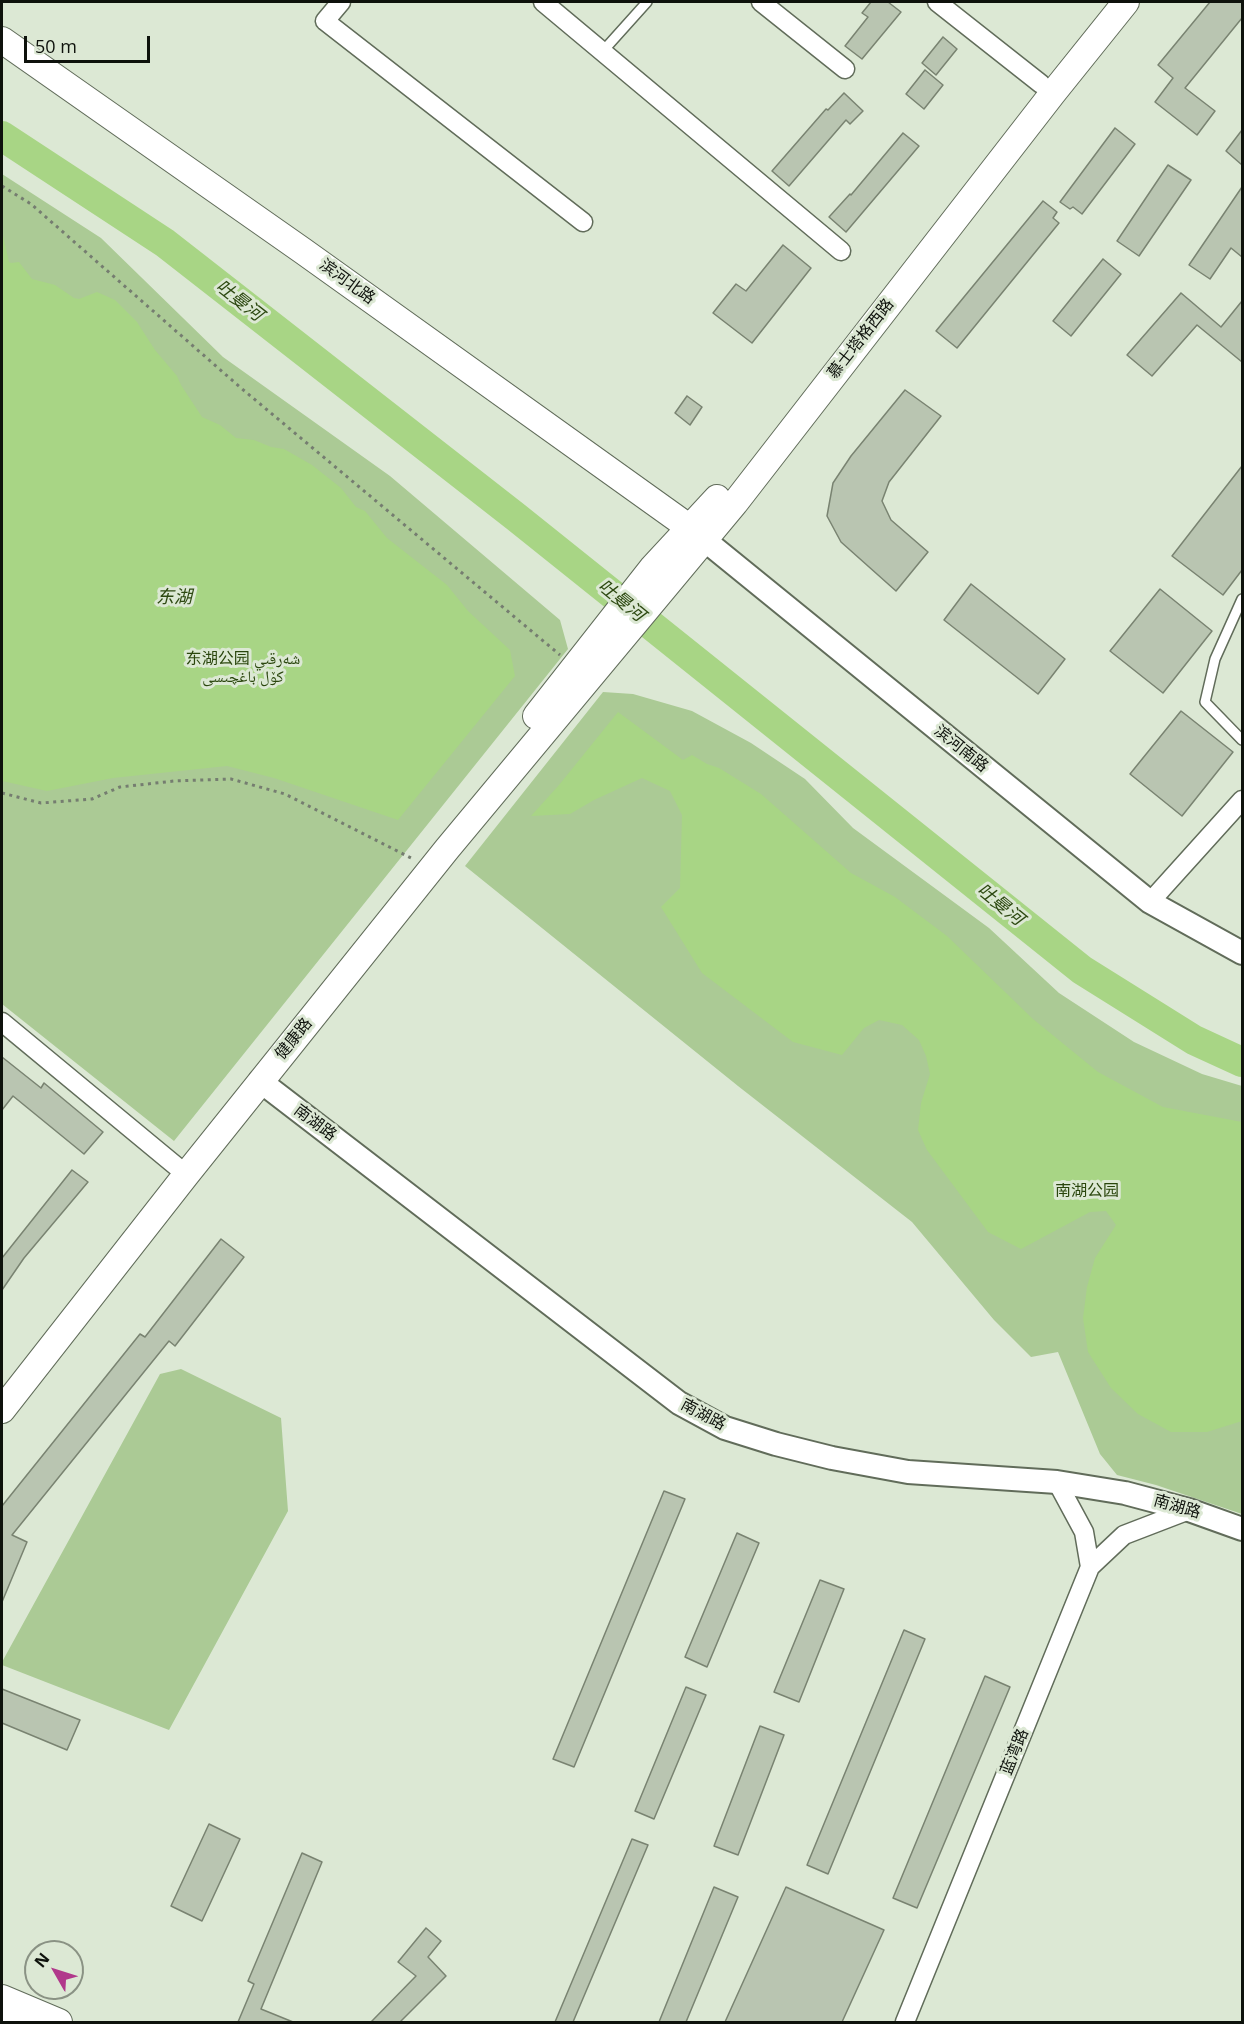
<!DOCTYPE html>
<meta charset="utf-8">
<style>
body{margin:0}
#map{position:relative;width:1244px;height:2024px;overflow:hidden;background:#dce8d4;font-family:"Open Sans",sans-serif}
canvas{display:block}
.frame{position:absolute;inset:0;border:3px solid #0e120c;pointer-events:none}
.north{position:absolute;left:24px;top:1940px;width:60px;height:60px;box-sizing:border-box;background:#dce8d4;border:2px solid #8a9284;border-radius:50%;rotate:309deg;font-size:16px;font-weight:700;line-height:24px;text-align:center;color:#0e120c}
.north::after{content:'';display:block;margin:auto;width:21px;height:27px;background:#b1388b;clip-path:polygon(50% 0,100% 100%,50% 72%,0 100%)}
.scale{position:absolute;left:24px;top:36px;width:126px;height:27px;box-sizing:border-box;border:3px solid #0e120c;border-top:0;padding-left:8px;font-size:18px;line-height:21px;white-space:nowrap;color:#0e120c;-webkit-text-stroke:4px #dce8d4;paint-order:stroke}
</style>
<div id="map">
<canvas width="1244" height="2024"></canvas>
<div class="frame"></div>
<div class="north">N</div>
<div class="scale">50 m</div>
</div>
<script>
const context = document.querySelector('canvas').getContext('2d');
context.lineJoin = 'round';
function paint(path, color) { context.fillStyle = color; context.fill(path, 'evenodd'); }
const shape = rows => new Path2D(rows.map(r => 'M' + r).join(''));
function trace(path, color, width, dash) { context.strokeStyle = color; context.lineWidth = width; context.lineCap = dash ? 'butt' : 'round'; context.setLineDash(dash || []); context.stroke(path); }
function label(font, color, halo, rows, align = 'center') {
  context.font = font + ' "Open Sans","Noto Naskh Arabic","Noto Sans SC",sans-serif'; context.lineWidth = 6; context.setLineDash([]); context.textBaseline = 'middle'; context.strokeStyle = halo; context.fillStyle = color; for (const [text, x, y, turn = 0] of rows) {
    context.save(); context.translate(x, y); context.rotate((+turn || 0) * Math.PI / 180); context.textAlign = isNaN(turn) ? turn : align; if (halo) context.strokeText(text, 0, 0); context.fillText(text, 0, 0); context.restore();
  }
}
paint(shape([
 [2,174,101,238,223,357,390,476,560,620,568,649,174,1141,2,1004],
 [603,692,633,694,692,711,751,743,805,779,853,828,989,928,1059,993,1134,1042,1202,1074,1242,1086,1242,1514,1156,1485,1117,1475,1100,1454,1058,1352,1031,1357,994,1320,912,1222,738,1086,465,866],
 [181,1369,281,1418,288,1511,169,1730,2,1665,2,1662,160,1374]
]), '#abca95');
paint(shape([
 [2,231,9,262,11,263,19,262,32,279,55,285,74,298,79,299,97,292,115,300,137,322,155,350,177,376,181,385,202,417,220,425,236,438,254,440,271,447,284,449,312,465,341,488,356,507,365,511,387,538,447,585,468,611,510,650,515,676,398,820,274,778,227,766,113,778,47,791,2,781],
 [618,712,683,760,692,755,707,764,719,768,761,794,851,873,895,897,947,936,1033,1019,1098,1072,1163,1107,1242,1122,1242,1421,1207,1432,1171,1432,1138,1414,1111,1388,1088,1352,1083,1318,1087,1287,1095,1258,1116,1225,1106,1211,1090,1212,1021,1249,988,1232,927,1150,918,1130,921,1103,930,1074,926,1056,919,1040,902,1025,879,1020,864,1028,842,1055,793,1042,702,973,661,907,680,888,682,815,670,791,642,778,594,800,570,814,531,816,559,785]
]), '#a8d585');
trace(shape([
 [2,136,165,243,516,517,1082,970,1194,1040,1242,1062]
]), '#a8d585', 30);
const building = shape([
 [871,2,888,2,901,12,862,59,845,46,868,17,862,13,871,2],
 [1210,2,1242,2,1242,18,1185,88,1215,111,1197,135,1155,102,1173,78,1158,65,1210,2],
 [943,37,957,49,936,75,922,63,943,37],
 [925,70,943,85,924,109,906,94,925,70],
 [844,93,863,111,850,124,846,120,789,186,772,171,826,109,828,110,844,93],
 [1115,128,1135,144,1082,214,1073,207,1070,209,1060,202,1115,128],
 [1242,130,1242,165,1226,151,1242,130],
 [903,133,919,146,846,232,829,217,850,194,851,195,903,133],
 [1168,165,1191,180,1139,256,1117,241,1168,165],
 [1242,187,1242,257,1231,248,1210,279,1189,265,1242,187],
 [1043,201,1057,212,1053,218,1059,223,957,348,936,331,1043,201],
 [783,245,811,268,752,343,713,313,736,284,746,291,783,245],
 [1103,259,1121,274,1071,336,1053,321,1103,259],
 [1181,293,1221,327,1242,301,1242,362,1197,325,1152,376,1127,355,1181,293],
 [905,390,941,416,889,482,882,501,891,520,928,552,896,591,841,542,827,516,833,483,851,456,905,390],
 [687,396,702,407,690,425,675,413,687,396],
 [1242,466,1242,570,1223,595,1172,556,1242,466],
 [971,584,1065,659,1038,694,944,620,971,584],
 [1160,589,1212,631,1163,693,1110,651,1160,589],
 [1181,711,1233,752,1182,816,1130,774,1181,711],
 [2,1057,41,1088,44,1083,103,1132,84,1154,13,1096,2,1110,2,1057],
 [72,1170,88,1182,24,1258,2,1290,2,1258,72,1170],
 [221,1239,244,1257,175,1346,169,1341,12,1535,27,1542,2,1602,2,1506,140,1334,145,1337,221,1239],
 [664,1491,685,1499,574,1767,553,1759,664,1491],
 [737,1533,759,1543,707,1667,685,1657,737,1533],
 [820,1580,844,1589,799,1702,774,1692,820,1580],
 [904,1630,925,1639,828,1874,807,1865,904,1630],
 [985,1676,1010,1687,917,1908,893,1898,985,1676],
 [686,1687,706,1695,654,1819,635,1811,686,1687],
 [2,1689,80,1720,67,1750,2,1723,2,1689],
 [760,1726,784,1735,738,1855,714,1846,760,1726],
 [209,1824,240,1839,202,1921,171,1906,209,1824],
 [632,1839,648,1845,573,2022,555,2022,632,1839],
 [302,1853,322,1862,261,2009,293,2022,238,2022,254,1984,248,1981,302,1853],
 [714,1887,738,1897,686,2022,659,2022,714,1887],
 [786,1887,884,1930,842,2022,725,2022,786,1887],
 [426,1928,441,1941,428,1957,446,1976,400,2022,371,2022,416,1976,398,1962,426,1928]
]);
paint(building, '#b9c5b1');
trace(building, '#798371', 1.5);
const service = shape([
 [603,51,647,2],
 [1242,599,1215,659,1205,702,1242,740]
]);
const minor = shape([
 [341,2,325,21,583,222],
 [543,2,841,251],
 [761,2,845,69],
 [937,2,1041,84],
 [1150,902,1242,800],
 [2,1022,176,1166],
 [1090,1567,1124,1535,1189,1510],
 [905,2022,1090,1567,1084,1532,1057,1482]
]);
const tertiary = shape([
 [691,529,1150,902,1242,953],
 [260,1081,679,1403,725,1428,776,1444,832,1458,908,1472,1057,1482,1125,1493,1189,1510,1242,1529]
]);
const secondary = shape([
 [2,40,303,251,690,528],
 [536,716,653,567,717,498],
 [2,1410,186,1175,447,849,735,503,1053,93,1126,2],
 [2,1998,59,2022],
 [2,2018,12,2022]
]);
trace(service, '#616c5a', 12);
trace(minor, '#616c5a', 21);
trace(tertiary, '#616c5a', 26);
trace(secondary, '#616c5a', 28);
trace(shape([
 [2,186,31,204,241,388,560,655],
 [2,793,41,803,92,799,120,787,174,781,231,779,285,794,413,859]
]), '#757d70', 3, [3, 4.5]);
trace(service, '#fff', 9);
trace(minor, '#fff', 18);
trace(tertiary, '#fff', 22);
trace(secondary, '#fff', 26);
label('16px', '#0e120c', '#dce8d4', [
 ["滨河北路",347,282,36],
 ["慕士塔格西路",861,339,-52],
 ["滨河南路",961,749,39],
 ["健康路",294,1039,-51],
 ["南湖路",315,1123,37],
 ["南湖路",703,1415,28],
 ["南湖路",1177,1507,16],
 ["蓝湾路",1015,1752,-68]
]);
label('16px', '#2a460d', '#dce8d4', [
 ["东湖公园 شەرقىي",243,659],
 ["كۆل باغچىسى",243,677],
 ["南湖公园",1087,1191]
]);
label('italic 18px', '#2d4911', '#dce8d4', [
 ["吐曼河",239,301,38],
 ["东湖",174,598],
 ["吐曼河",621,601,39],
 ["吐曼河",1000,905,39]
]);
</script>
